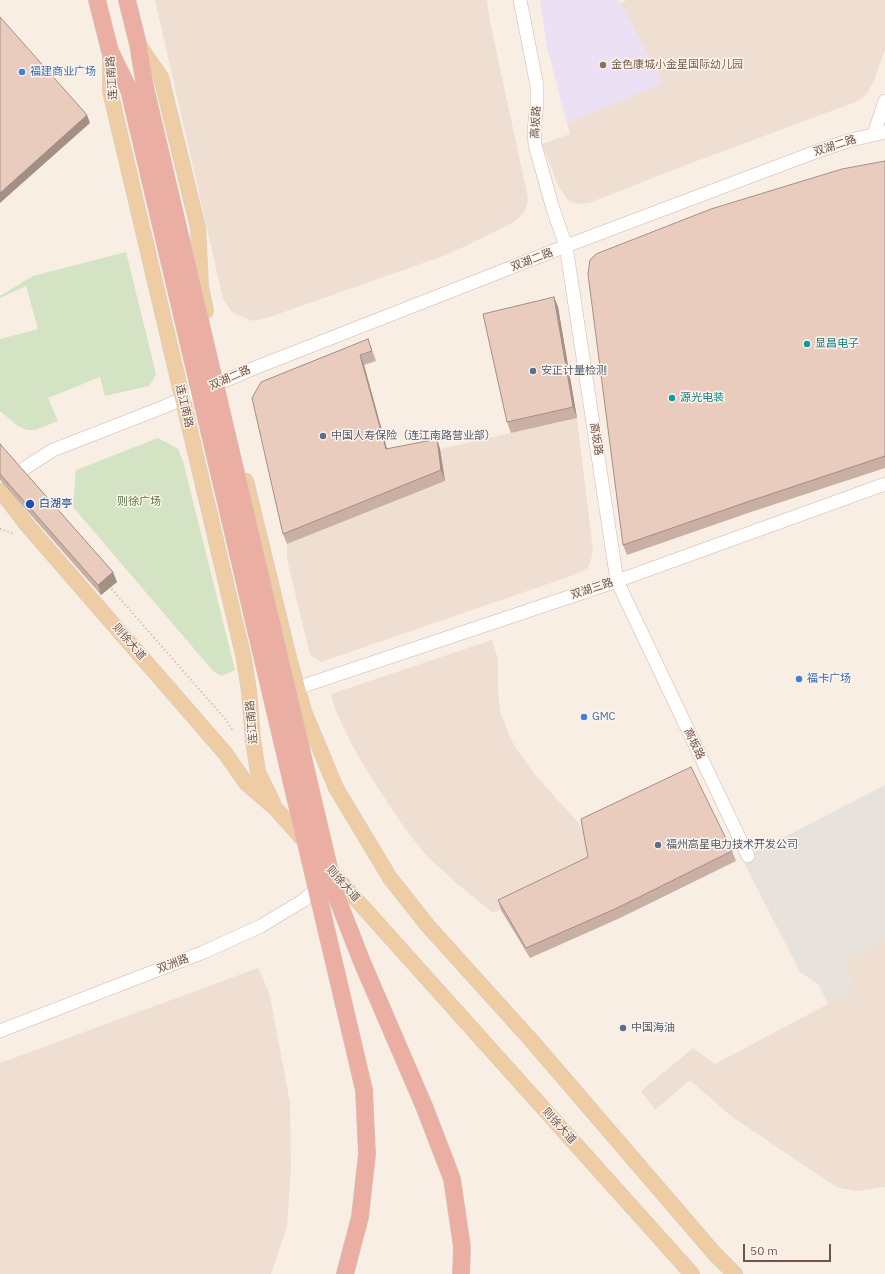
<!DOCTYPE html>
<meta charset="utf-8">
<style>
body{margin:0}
#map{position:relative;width:885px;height:1274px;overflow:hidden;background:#f8eee3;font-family:"IBM Plex Sans",sans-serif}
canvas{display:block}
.scale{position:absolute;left:743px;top:1244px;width:88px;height:18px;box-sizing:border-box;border:2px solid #6d554d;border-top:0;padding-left:5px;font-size:12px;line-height:14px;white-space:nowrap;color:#6d554d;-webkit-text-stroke:3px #fcf3e9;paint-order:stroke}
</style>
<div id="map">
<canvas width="885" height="1274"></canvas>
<div class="scale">50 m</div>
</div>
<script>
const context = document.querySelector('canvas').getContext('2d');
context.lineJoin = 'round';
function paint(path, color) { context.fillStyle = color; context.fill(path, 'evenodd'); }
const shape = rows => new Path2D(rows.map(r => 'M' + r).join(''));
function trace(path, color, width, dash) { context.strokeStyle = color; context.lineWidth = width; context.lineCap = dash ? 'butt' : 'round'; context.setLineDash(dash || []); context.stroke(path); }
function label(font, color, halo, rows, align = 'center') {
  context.font = font + ' "IBM Plex Sans","Noto Sans SC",sans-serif'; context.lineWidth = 3; context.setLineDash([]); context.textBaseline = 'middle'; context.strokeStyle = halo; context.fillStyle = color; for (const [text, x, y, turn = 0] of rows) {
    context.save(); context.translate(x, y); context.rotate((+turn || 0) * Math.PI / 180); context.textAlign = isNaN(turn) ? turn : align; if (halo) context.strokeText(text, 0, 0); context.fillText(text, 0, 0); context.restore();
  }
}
paint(shape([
 [155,0,487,0,490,22,527,193,528,202,523,214,512,223,449,254,267,318,252,321,236,314,231,311,223,299],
 [627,0,885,0,885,50,873,83,865,96,856,102,691,163,589,203,577,204,568,200,565,196,558,185,542,144,570,134,567,123,663,83,620,3],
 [577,418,593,551,590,564,588,567,584,570,571,576,321,662,310,655,287,559,287,544,445,481,440,449],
 [492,640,498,659,498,689,500,711,509,735,515,747,536,776,585,830,592,867,493,913,456,883,425,854,403,826,374,782,352,745,335,709,331,694],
 [885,938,885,1187,858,1191,840,1188,832,1184,731,1116,691,1081,686,1083,655,1110,641,1091,693,1048,715,1064,845,995,851,985,844,963],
 [258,968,269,992,290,1102,291,1169,287,1227,271,1274,0,1274,0,1063]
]), '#efdfd3');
paint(shape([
 [885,785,885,938,844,963,851,985,850,992,828,1004,819,985,800,972,742,859]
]), '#e8e2dd');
paint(shape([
 [540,0,619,0,663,83,567,123,547,47]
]), '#ebe0f4');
paint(shape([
 [126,252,156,374,153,380,149,386,105,396,100,377,48,398,58,421,35,430,27,430,18,426,0,411,0,339,38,329,26,286,0,298,0,296,33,276],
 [158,438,178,449,183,461,235,670,221,676,213,671,73,507,76,470]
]), '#d4e3c4');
const secondary = shape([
 [520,0,537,86,537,104,534,130,535,145,553,209,566,246,617,581,748,856],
 [874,134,885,101],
 [0,484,53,450,161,408,252,369,566,246,818,151,851,140,885,132],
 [297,688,617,581,885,484],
 [0,1031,204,952,261,926,304,900,322,883]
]);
const primary = shape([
 [138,44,161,77,198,228,201,287,206,311],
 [110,51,110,91,244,659,249,691,253,740,258,772,273,803],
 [246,481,289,658,304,711,336,788,390,878,428,926,531,1040,714,1253,735,1274],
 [0,490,27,525,225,753,246,783,276,809,307,844],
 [328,868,692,1274]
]);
const highway = shape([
 [97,0,110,51,129,90],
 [127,0,138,44,145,87],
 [345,1274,360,1217,367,1154,364,1090]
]);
trace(secondary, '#ccb7ad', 14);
trace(primary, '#d3ccca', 16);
trace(highway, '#d3ccca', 18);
trace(shape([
 [0,529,15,534],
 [109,586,226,720,233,731]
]), '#ceafa3', 2, [1, 3]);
trace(secondary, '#fff', 13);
trace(primary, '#eecca4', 15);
trace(highway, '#eaaea3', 17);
const highwayBridge = shape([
 [145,87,335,893,362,962,424,1106,452,1179,462,1247,461,1274],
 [129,90,364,1090]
]);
trace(highwayBridge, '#d3ccca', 18, []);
trace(highwayBridge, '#eaaea3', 17);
paint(shape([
 [885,161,885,468,751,512,627,555,623,545],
 [554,297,558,307,577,418,511,433,507,422],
 [368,339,376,361,364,365,387,449,437,439,440,449,445,481,287,544,283,534,261,382],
 [0,444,113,572,117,582,101,595,0,480],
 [732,851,736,861,620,918,530,958,501,910,498,900]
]), '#c9afa4');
paint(shape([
 [87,115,90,123,0,203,0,193],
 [554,297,558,307,577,418,573,407],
 [360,355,364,365,390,460,386,449],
 [437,439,440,449,445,481,441,470],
 [113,572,117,582,101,595,98,585]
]), '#a48f86');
const building = shape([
 [0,17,87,115,0,193,0,17],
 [885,161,885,456,747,502,623,545,588,274,590,260,596,254,711,209,842,169,885,161],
 [554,297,573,407,507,422,483,314,554,297],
 [368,339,372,351,360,355,386,449,437,439,441,470,283,534,252,398,261,382,368,339],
 [0,444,113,572,98,585,0,474,0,444],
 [691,767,732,851,617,908,526,948,498,900,588,857,581,819,691,767]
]);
paint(building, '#eaccbf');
trace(building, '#a48f86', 1);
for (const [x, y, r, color] of [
 [603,65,4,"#8d6e63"],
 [22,72,4,"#3f7fe0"],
 [807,344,4,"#0f9aa8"],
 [533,371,4,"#5c6f8a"],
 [672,398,4,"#0f9aa8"],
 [323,436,4,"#5c6f8a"],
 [30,504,5,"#1a4fb4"],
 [799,679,4,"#3f7fe0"],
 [584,717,4,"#3f7fe0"],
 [658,845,4,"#5c6f8a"],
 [623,1028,4,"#5c6f8a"]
]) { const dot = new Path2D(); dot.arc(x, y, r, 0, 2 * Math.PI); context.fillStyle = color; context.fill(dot); trace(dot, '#fcf3e9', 1.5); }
label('11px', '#785e54', '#fcf3e9', [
 ["金色康城小金星国际幼儿园",611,65]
], 'left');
label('11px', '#366cbe', '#fcf3e9', [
 ["福建商业广场",30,72],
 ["福卡广场",807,679],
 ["GMC",592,717]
], 'left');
label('11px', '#6d554d', '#fcf3e9', [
 ["连江南路",112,78,-94],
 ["高坂路",536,122,-87],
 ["双湖二路",835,146,-18],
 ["双湖二路",532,260,-21],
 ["双湖二路",230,378,-24],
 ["连江南路",184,406,77],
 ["高坂路",596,439,81],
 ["双湖三路",592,589,-18],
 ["则徐大道",129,642,49],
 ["连江南路",252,722,-95],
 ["高坂路",694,744,64],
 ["则徐大道",343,884,48],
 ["双洲路",173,964,-21],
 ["则徐大道",559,1126,48]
]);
label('11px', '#0d838f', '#fcf3e9', [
 ["显昌电子",815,344],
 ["源光电装",680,398]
], 'left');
label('11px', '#4e5e75', '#fcf3e9', [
 ["安正计量检测",541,371],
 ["中国人寿保险（连江南路营业部）",331,436],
 ["福州高星电力技术开发公司",666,845],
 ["中国海油",631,1028]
], 'left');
label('11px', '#5b774a', '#fcf3e9', [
 ["则徐广场",139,502]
]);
label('11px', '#164399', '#fcf3e9', [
 ["白湖亭",39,504]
], 'left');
</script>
